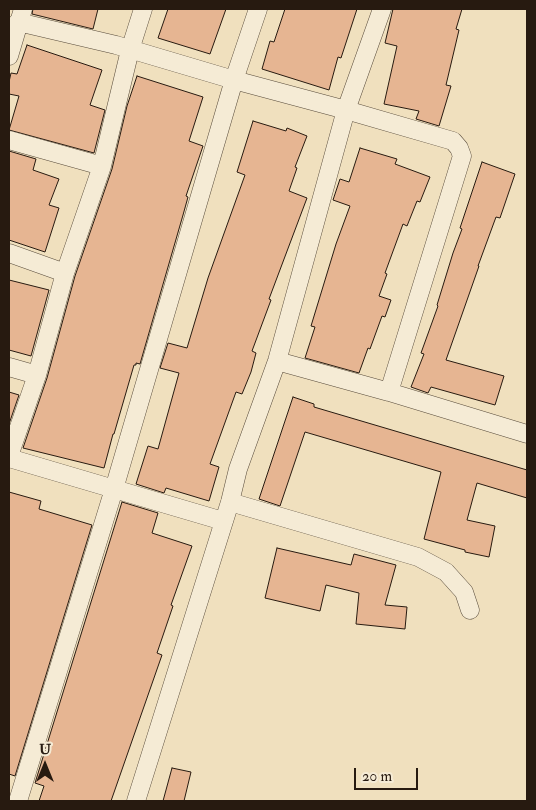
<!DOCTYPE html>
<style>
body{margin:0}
#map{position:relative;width:536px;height:810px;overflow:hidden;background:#f0e0be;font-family:"IM FELL Double Pica",serif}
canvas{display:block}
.frame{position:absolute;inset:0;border:10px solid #271a10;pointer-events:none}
.north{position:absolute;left:20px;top:740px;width:50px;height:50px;-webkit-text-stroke:4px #f5ebd5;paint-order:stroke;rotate:0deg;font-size:14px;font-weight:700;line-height:20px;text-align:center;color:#271a10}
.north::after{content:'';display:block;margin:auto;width:18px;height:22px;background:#271a10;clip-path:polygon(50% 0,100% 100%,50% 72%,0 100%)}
.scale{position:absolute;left:354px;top:768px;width:64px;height:22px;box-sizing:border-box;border:2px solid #271a10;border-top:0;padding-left:6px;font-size:15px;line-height:18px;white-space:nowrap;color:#271a10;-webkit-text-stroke:4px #f5ebd5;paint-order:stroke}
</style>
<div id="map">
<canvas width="536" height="810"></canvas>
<div class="frame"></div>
<div class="north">U</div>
<div class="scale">20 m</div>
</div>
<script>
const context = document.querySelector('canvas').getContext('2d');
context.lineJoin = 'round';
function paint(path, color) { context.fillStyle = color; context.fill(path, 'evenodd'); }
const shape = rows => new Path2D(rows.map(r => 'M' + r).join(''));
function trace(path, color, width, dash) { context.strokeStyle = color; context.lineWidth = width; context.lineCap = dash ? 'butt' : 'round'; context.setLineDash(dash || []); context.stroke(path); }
const building = shape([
 [33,9,98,9,93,29,32,14,33,9],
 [168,9,226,9,210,54,158,38,168,9],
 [285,9,357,9,341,58,338,57,329,90,262,69,270,41,274,42,285,9],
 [393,9,462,9,456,29,459,30,446,85,451,86,439,126,416,119,419,111,384,104,397,46,385,43,393,9],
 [27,45,102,70,90,105,105,110,94,153,9,130,19,96,9,94,9,82,11,73,17,74,27,45],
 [137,76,203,97,189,141,203,146,186,196,188,197,183,215,140,364,136,363,136,365,134,365,114,434,113,434,104,468,23,448,47,378,75,276,112,169,127,106,137,76],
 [253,121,286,131,287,128,307,136,295,167,297,168,289,191,307,198,269,299,271,300,252,351,256,353,251,372,242,394,236,392,210,464,219,467,209,501,166,488,164,493,136,484,148,446,158,449,179,373,160,368,168,343,187,348,208,278,245,175,237,172,253,121],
 [360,148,397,159,395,164,430,177,420,202,417,201,407,226,403,224,385,273,387,274,379,296,391,300,385,317,382,316,370,349,368,348,359,373,305,358,315,327,311,326,336,244,350,206,333,200,340,179,349,182,360,148],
 [9,151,36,159,33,170,59,179,49,205,59,208,45,252,9,240,9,151],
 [482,162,515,174,500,218,496,217,478,266,479,266,446,360,504,376,495,405,431,387,428,393,411,387,424,354,421,353,438,306,437,305,453,253,462,229,460,228,482,162],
 [9,280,49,290,31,356,9,350,9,280],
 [9,392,19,395,9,424,9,392],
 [293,397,314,404,314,407,527,470,527,498,477,483,467,520,495,526,489,557,465,552,465,550,424,539,441,472,305,432,280,506,259,499,293,397],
 [9,492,41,501,39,509,92,525,15,776,9,774,9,492],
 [122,502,158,513,152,533,192,546,171,605,173,606,157,653,162,655,111,801,39,801,44,786,35,783,122,502],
 [277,548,351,565,354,554,396,565,385,605,407,607,405,629,356,624,359,593,326,585,320,611,265,598,277,548],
 [172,768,191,772,184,801,163,801,172,768]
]);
paint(building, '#e6b592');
trace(building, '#271a10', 1);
const minor = shape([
 [18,22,116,45,234,80,346,110,453,141,459,148,462,156,389,392],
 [9,56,23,9],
 [9,140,102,166],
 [9,253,65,273],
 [277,361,389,392,527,434],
 [9,367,37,375],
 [9,456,37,375,65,273,102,166,130,50,143,9],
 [9,458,223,521],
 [230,502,418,557,446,572,464,592,470,610],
 [18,801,114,489,234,80,258,9],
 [136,801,230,502,238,469,277,361,346,110,382,9]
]);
trace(minor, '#594c3c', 19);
trace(minor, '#f5ebd5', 18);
</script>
